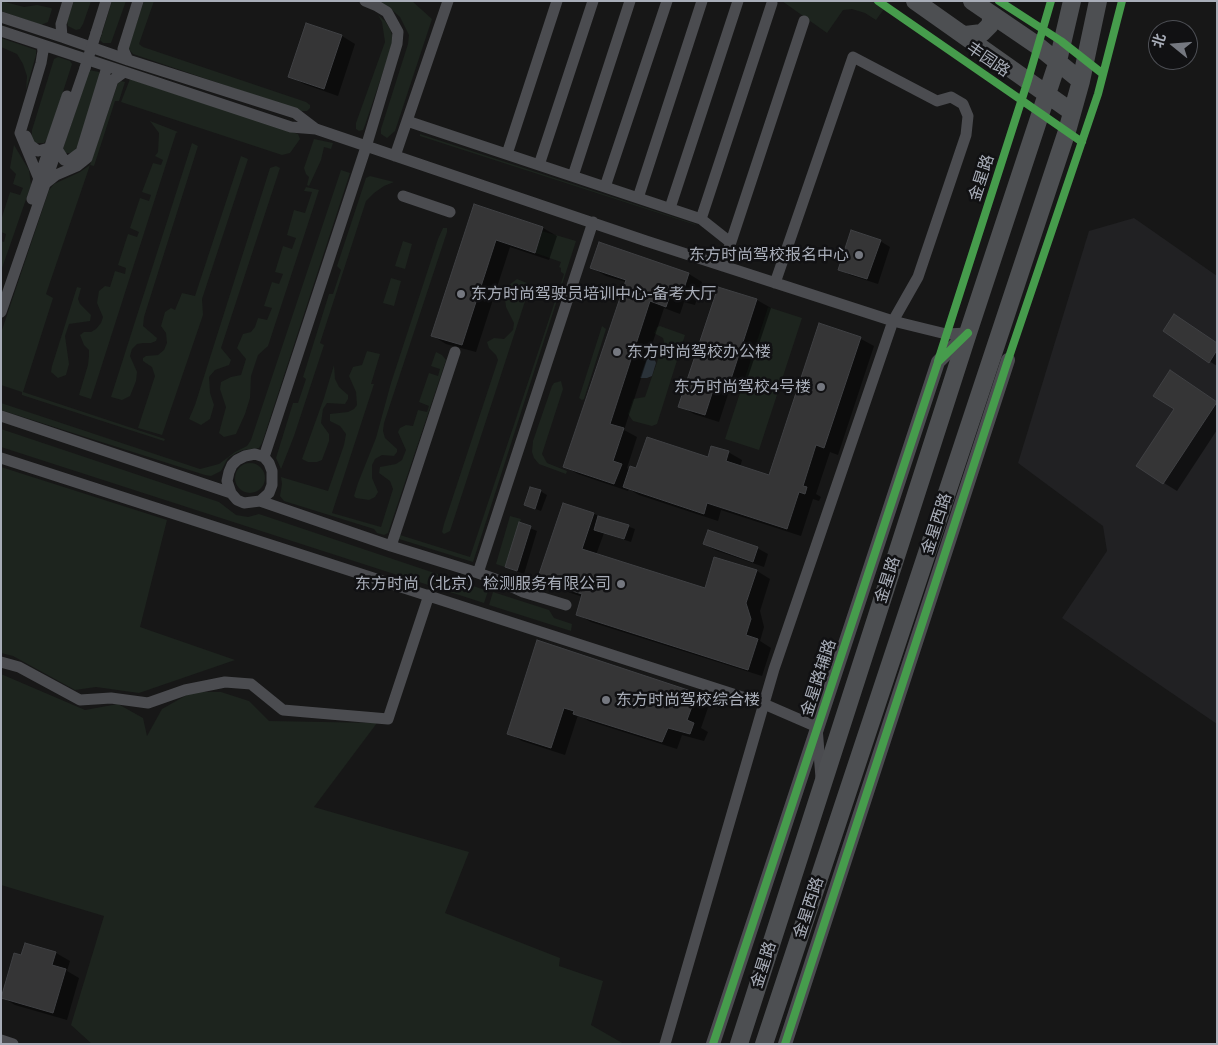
<!DOCTYPE html>
<meta charset="utf-8">
<style>
body{margin:0}
#map{position:relative;width:1218px;height:1045px;overflow:hidden;background:#171717;font-family:Karla,"Noto Sans SC",sans-serif}
canvas{display:block}
.frame{position:absolute;inset:0;border:2px solid #a8adb8;pointer-events:none}
.north{position:absolute;left:1148px;top:20px;width:50px;height:50px;box-sizing:border-box;background:#111113;border:1px solid #4d4f55;border-radius:50%;rotate:287deg;font-size:14px;font-weight:700;line-height:20px;text-align:center;color:#a8adb8}
.north::after{content:'';display:block;margin:auto;width:18px;height:22px;background:#757880;clip-path:polygon(50% 0,100% 100%,50% 72%,0 100%)}
</style>
<div id="map">
<canvas width="1218" height="1045"></canvas>
<div class="frame"></div>
<div class="north">北</div>
</div>
<script>
const context = document.querySelector('canvas').getContext('2d');
context.lineJoin = 'round';
function paint(path, color) { context.fillStyle = color; context.fill(path, 'evenodd'); }
const shape = rows => new Path2D(rows.map(r => 'M' + r).join(''));
function trace(path, color, width, dash) { context.strokeStyle = color; context.lineWidth = width; context.lineCap = dash ? 'butt' : 'round'; context.setLineDash(dash || []); context.stroke(path); }
function label(font, color, halo, rows, align = 'center') {
  context.font = font + ' Karla,"Noto Sans SC",sans-serif'; context.lineWidth = 5; context.setLineDash([]); context.textBaseline = 'middle'; context.strokeStyle = halo; context.fillStyle = color; for (const [text, x, y, turn = 0] of rows) {
    context.save(); context.translate(x, y); context.rotate((+turn || 0) * Math.PI / 180); context.textAlign = isNaN(turn) ? turn : align; if (halo) context.strokeText(text, 0, 0); context.fillText(text, 0, 0); context.restore();
  }
}
paint(shape([
 [1134,218,1217,276,1217,724,1062,618,1107,551,1103,526,1018,463,1089,231]
]), '#212123');
paint(shape([
 [1,1,24,7,37,5,51,8,52,9,48,22,41,25,1,11],
 [74,1,91,1,83,24,80,29,76,30,68,26,67,22],
 [112,1,126,1,111,43,103,43,100,40],
 [144,1,154,1,139,44,143,47,306,102,310,105,310,108,307,111,301,111,133,54,128,48],
 [378,1,412,1,432,19,395,131,387,138,381,134,381,129,408,44,409,35,400,17,392,10],
 [782,1,873,1,884,9,876,20,865,13,852,9,843,10,827,33],
 [378,15,385,21,390,29,392,35,392,45,365,125,363,130,359,131,356,129,356,123,385,42,382,22],
 [1,38,36,50,36,55,26,90,27,76,23,64,17,54,1,47],
 [58,57,70,61,72,64,48,138,44,143,36,143,32,140,32,130,54,59],
 [89,70,99,72,100,78,79,144,73,153,63,153,63,149],
 [130,79,298,134,300,139,290,153,282,155,121,102],
 [121,81,125,82,119,101,115,101,94,166,90,165,46,294,53,298,23,392,165,439,164,441,22,395,22,392,1,385,1,333,49,190,54,184,80,172,90,165,118,83],
 [150,121,178,132,176,133,91,399,79,395,88,365,89,356,89,350,84,345,80,335,84,332,91,332,96,329,101,323,103,317,97,303,99,291,105,286,110,287,115,271,125,274,126,268,118,265,128,234,137,237,139,232,130,228,140,198,149,201,151,195,142,192,153,163,161,165,163,160,155,156,158,152,159,133],
 [420,134,695,224,696,225,420,136],
 [314,139,333,143,331,149,324,147,321,160,309,186,307,185,309,177,306,174,304,168],
 [192,143,198,146,144,317,143,326,157,338,156,341,151,343,143,343,137,344,132,349,130,356,137,372,136,381,130,396,122,400,111,397],
 [14,145,29,170,31,185,1,271,1,241,4,242,6,234,1,232,1,220,10,192,20,195,23,188,13,184,16,174,10,168],
 [241,156,248,159,202,299,203,315,162,435,138,428,155,376,152,367,143,361,143,358,146,356,158,355,164,350,167,343,166,333,161,326,165,312,171,308,175,310,182,293,195,296],
 [276,166,280,168,221,348,231,360,229,365,215,370,209,377,210,393,214,405,210,419,201,425,189,419,195,405,270,168],
 [341,170,350,173,262,443,259,448,243,450,236,453,228,458,221,471,211,476,205,475,1,410,1,403,200,469,219,464,235,452,247,446,251,440],
 [370,176,394,182,384,186,374,193,366,201,320,343,324,345,294,436,281,469,276,458,293,403,298,403,306,379,303,377,329,294,333,294,341,270,337,266,366,178],
 [306,187,319,190,268,346,258,355,251,376,250,398,245,414,236,434,224,437,219,433,226,407,220,389,221,382,231,377,241,375,246,359,237,348,243,334,251,332,255,327,258,318,267,320,272,308,264,306,272,282,279,284,283,274,275,272,283,246,292,249,296,238,287,235,294,210,305,213,312,192,304,191],
 [443,228,447,228,447,232,384,423,383,431,385,438,397,449,397,452,394,456,382,455,375,459,372,465,372,478,378,492,375,497,369,500,356,498,354,496,358,483,376,438,391,383,438,239],
 [542,231,576,241,473,562,399,539,400,535,470,557,564,274,561,272,561,268,559,267,561,262,535,253],
 [403,241,412,244,405,269,395,266],
 [391,278,401,281,394,306,383,303],
 [517,279,527,283,529,289,450,531,444,534,442,532,444,524,496,366,498,360,496,355,489,348,487,342,494,338,504,339,513,330,514,323,506,307,505,299,509,285],
 [77,287,81,288,78,299,80,304,91,315,90,321,69,324,65,336,69,364,66,375,58,378,51,372,52,366],
 [768,307,802,318,759,450,725,439],
 [602,326,606,329,584,399,582,400,579,398],
 [660,326,685,335,657,424,652,426,633,421,628,414,633,399,645,397,664,342,663,338,654,333,657,327],
 [367,351,380,354,371,384,374,384,332,513,381,527,393,489,390,481,379,473,380,467,396,464,402,460,406,450,398,432,400,428,406,425,413,426,418,410,427,412,429,406,419,402,429,373,438,376,440,369,431,366,436,352,442,355,446,360,388,533,384,535,377,533,374,529,284,501,280,496,282,484,281,477,328,491,344,445,346,434,340,426,330,421,330,414,348,412,354,409,357,405,356,392,349,376,353,367,362,365],
 [334,365,335,379,339,387,348,395,348,399,345,404,327,403,323,409,321,423,329,434,329,441,322,460,317,462,308,462,302,459,324,398],
 [561,381,563,389,542,454,547,463,567,471,566,474,539,464,534,458,532,452,533,441,552,386,554,383],
 [1,429,219,502,236,515,248,517,259,514,488,591,484,603,1,447],
 '235 478a15 15 0 1 1 30 0a15 15 0 1 1-30 0Z',
 [1,467,167,520,140,627,235,660,139,693,96,687,75,690,13,656,1,653],
 [510,516,521,519,505,567,496,564],
 [493,592,549,610,554,618,572,624,571,631,489,605],
 [1,674,85,710,118,704,143,718,147,736,162,709,192,692,221,692,249,701,269,721,377,723,314,807,469,852,445,913,560,958,559,966,603,981,591,1025,624,1044,92,1044,71,1025,104,916,1,885]
]), '#1d241e');
paint(shape([
 [649,352,653,355,656,363,652,376,647,378,640,378]
]), '#2a3239');
paint(shape([
 [342,36,355,44,338,96,304,84,290,76],
 [475,206,543,228,557,236,549,260,510,247,476,352,446,344,433,336],
 [880,241,890,247,878,284,850,275,839,269],
 [592,268,689,274,702,282,695,305,684,302,680,314,664,308,624,430,637,437,627,468,630,470,708,458,728,452,742,460,740,467,770,477,820,325,861,339,874,346,838,455,830,452,816,494,821,497,819,501,813,499,801,536,721,510,718,521,639,495,629,489,628,491,578,474,564,466,626,282,606,276],
 [719,288,757,300,771,308,744,389,731,385,719,422,694,414,680,406],
 [1217,343,1217,366,1209,361],
 [1184,380,1217,402,1217,430,1177,491,1164,483,1175,409],
 [540,491,547,495,541,511,525,505],
 [594,514,635,529,631,542,604,533,596,555,706,589,715,559,757,571,770,579,760,611,764,627,760,641,771,648,762,676,591,622,577,614,583,597,553,587,539,579],
 [520,524,537,531,524,574,506,567],
 [704,544,757,548,768,554,764,567,715,550],
 [538,641,696,694,710,702,701,728,708,732,704,741,682,735,677,749,589,721,578,715,565,755,522,741,508,733],
 [26,945,56,953,70,961,67,971,79,978,67,1020,15,1005,2,997,22,957]
]), '#0007');
const building = shape([
 [306,23,342,35,324,89,288,77,306,23],
 [474,204,543,227,535,253,496,240,462,345,431,336,474,204],
 [851,230,881,240,867,279,838,270,851,230],
 [599,242,689,273,681,298,670,295,666,307,650,301,610,424,624,428,613,461,622,464,614,484,563,467,626,280,590,268,599,242],
 [718,287,757,299,730,382,717,378,705,415,678,407,718,287],
 [1174,314,1217,343,1217,350,1209,363,1163,331,1174,314],
 [819,323,861,337,824,448,816,445,803,486,807,487,805,494,799,492,787,529,707,503,704,514,623,487,630,466,636,468,647,437,708,457,711,446,729,451,726,461,769,475,819,323],
 [1170,370,1217,402,1163,484,1136,466,1174,409,1153,396,1170,370],
 [530,487,541,490,535,509,524,505,530,487],
 [563,503,594,513,582,549,705,588,714,557,757,570,746,603,751,619,746,635,758,639,748,670,576,615,582,594,537,580,563,503],
 [598,516,629,525,624,539,594,530,598,516],
 [519,522,531,526,517,571,505,567,519,522],
 [708,530,758,547,753,562,703,544,708,530],
 [537,640,697,693,687,720,694,723,690,734,668,728,662,742,573,714,574,711,564,708,551,748,507,734,537,640],
 [25,943,56,952,52,965,66,969,53,1013,1,998,14,953,21,955,25,943]
]);
paint(building, '#353536');
trace(building, '#3f4043', 1);
trace(shape([
 [1,17,62,37,128,60,295,113,316,129],
 [1,31,291,127,316,129,646,241,893,321,946,334,968,333],
 [96,33,106,1],
 [62,37,61,24,68,1],
 [128,60,123,49,138,1],
 [407,121,701,219,730,242],
 [26,136,30,145,38,151,49,148],
 [57,149,64,160,69,161,81,152,107,67],
 [507,154,557,1],
 [395,156,448,1],
 [539,165,593,1],
 [573,176,630,1],
 [39,179,20,133,41,63,43,51,42,45],
 [46,183,56,175,77,166,87,158,113,80,124,72],
 [605,187,667,1],
 [403,196,450,212],
 [638,198,702,1],
 [32,199,67,96],
 [670,208,738,1],
 [701,219,772,3],
 [723,266,804,21],
 [1,312,85,68],
 [1,416,231,493],
 [255,454,264,457,269,463,272,471,272,485,269,493,260,501,244,503,237,500,231,493,227,481,229,472,232,465,237,460,245,456,255,454],
 [264,457,366,147,397,44,398,32,387,12,377,6,365,1],
 [1,458,764,704,817,727,821,778],
 [260,501,391,546,478,573,593,222],
 [391,546,455,352],
 [478,573,495,579,523,592,566,605],
 [1,662,19,667,80,700,111,698,148,703,185,690,225,682,251,684,283,710,388,719,429,595],
 [1,1040,13,1044],
 [665,1044,774,669,893,321,918,277,966,135,968,116,963,104,951,97,937,101,853,57,775,283]
]), '#4b4c50', 11);
trace(shape([
 [713,1044,938,362,967,333],
 [785,1044,1008,360]
]), '#4b4c50', 14);
trace(shape([
 [915,1,1072,112],
 [972,1,1038,46,1081,81],
 [965,35,982,33,990,25,992,15],
 [739,1044,968,333,1040,115,1058,61,1072,1],
 [764,1044,1067,131,1081,81,1098,1]
]), '#4d4f52', 18);
trace(shape([
 [85,68,96,33]
]), '#4b4c50', 11);
trace(shape([
 [878,1,1082,142],
 [999,1,1061,41,1103,74],
 [938,361,1028,80,1051,1],
 [713,1044,938,362,968,333],
 [785,1044,1008,360,1098,94,1122,1]
]), '#469c4c', 8);
for (const [x, y, r, color] of [
 [859,255,5,"#757880"],
 [461,294,5,"#757880"],
 [617,352,5,"#757880"],
 [821,387,5,"#757880"],
 [621,584,5,"#757880"],
 [606,700,5,"#757880"]
]) { const dot = new Path2D(); dot.arc(x, y, r, 0, 2 * Math.PI); context.fillStyle = color; context.fill(dot); trace(dot, '#111113', 2); }
label('16px', '#a8adb8', '#111113', [
 ["丰园路",988,60,34],
 ["金星路",982,178,-72],
 ["金星西路",937,524,-72],
 ["金星路",888,580,-72],
 ["金星路辅路",819,678,-72],
 ["金星西路",809,908,-72],
 ["金星路",764,965,-72]
]);
label('16px', '#a8adb8', '#111113', [
 ["东方时尚驾校报名中心",849,255],
 ["东方时尚驾驶员培训中心-备考大厅",471,294,"left"],
 ["东方时尚驾校办公楼",627,352,"left"],
 ["东方时尚驾校4号楼",811,387],
 ["东方时尚（北京）检测服务有限公司",611,584],
 ["东方时尚驾校综合楼",616,700,"left"]
], 'right');
</script>
